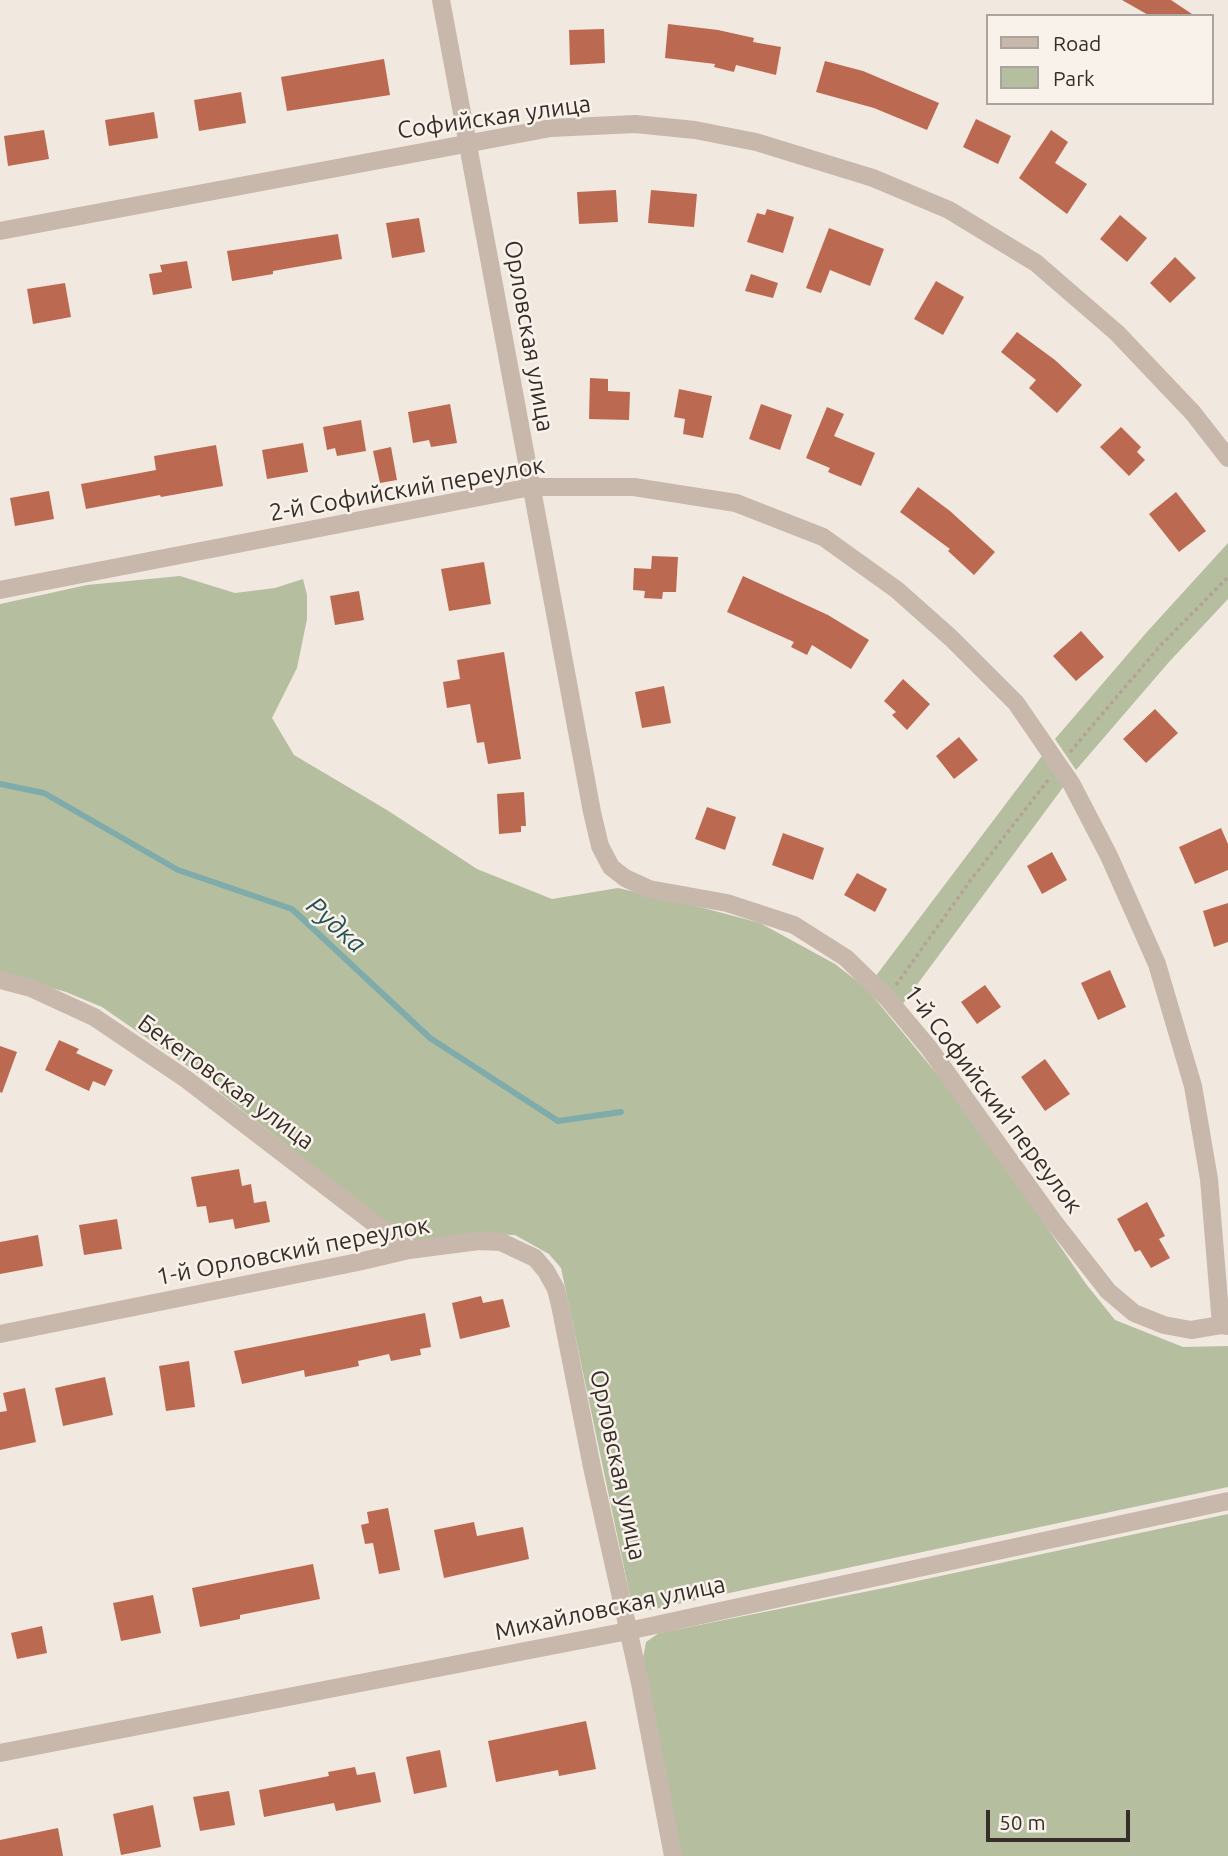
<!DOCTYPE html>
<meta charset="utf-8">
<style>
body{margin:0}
#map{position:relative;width:1228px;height:1856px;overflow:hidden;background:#f1e8df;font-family:Ubuntu,sans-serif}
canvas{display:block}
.legend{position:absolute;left:986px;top:14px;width:228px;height:91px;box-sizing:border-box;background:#f9f2eb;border:2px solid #aba49e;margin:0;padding:9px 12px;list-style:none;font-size:21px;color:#372e2a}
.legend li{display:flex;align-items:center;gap:14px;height:35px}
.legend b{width:35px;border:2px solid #aba49e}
.scale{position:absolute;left:986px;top:1810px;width:144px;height:32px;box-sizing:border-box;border:4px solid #372e2a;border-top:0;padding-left:9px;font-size:21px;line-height:24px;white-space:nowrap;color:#372e2a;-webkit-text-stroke:5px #f9f2eb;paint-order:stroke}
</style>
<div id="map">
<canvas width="1228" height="1856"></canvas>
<ul class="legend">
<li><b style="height:9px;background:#c8b8ac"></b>Road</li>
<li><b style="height:19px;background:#b5bfa0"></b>Park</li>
</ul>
<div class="scale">50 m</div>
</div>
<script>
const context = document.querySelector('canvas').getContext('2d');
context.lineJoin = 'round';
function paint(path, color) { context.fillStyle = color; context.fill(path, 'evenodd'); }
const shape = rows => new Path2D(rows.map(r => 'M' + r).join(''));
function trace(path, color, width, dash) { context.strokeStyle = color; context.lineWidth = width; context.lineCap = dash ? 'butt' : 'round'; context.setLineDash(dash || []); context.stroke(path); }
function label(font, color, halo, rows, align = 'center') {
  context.font = font + ' Ubuntu,sans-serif'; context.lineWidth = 5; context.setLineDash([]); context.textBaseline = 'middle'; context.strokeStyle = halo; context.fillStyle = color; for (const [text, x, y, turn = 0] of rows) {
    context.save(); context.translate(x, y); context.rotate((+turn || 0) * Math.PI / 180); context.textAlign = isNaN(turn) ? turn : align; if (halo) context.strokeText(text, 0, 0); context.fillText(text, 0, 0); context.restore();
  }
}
paint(shape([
 [1228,543,1228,599,1169,662,1076,770,1055,739,1146,633],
 [180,576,235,593,275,588,303,579,307,595,307,619,297,668,272,718,294,755,387,810,477,869,552,899,618,888,696,906,760,923,835,964,866,988,965,1108,1086,1284,1115,1320,1183,1347,1228,1346,1228,1487,640,1612,631,1601,561,1268,549,1254,515,1235,470,1234,418,1242,397,1232,219,1092,219,1088,102,1007,66,992,0,973,0,604,87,585],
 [1045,752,1064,786,902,1005,875,977],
 [1228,1514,1228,1856,681,1856,643,1658,646,1642,659,1633,889,1587]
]), '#b5bfa0');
trace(shape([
 [0,784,44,793,178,870,292,909,430,1038,558,1121,621,1112]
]), '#80abab', 6);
paint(shape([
 [1122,0,1171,0,1195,16,1150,16],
 [668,24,718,30,754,38,753,42,781,47,776,75,736,65,734,72,714,67,715,64,665,58],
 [604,29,605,63,570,65,569,30],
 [384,59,390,95,287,111,281,77],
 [825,61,863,71,939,103,927,130,874,108,816,92],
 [241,92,246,123,199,131,194,100],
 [154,112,158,138,109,146,105,120],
 [976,119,1011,136,998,164,963,147],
 [44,130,49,159,8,166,4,136],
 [1051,130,1068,142,1055,163,1087,184,1067,214,1019,178],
 [616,190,618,222,579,224,577,192],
 [651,190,697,194,694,227,648,223],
 [767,209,794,217,783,253,747,242,757,213,765,215],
 [1120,215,1147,238,1127,262,1100,239],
 [419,218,425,252,392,258,386,223],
 [829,228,884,249,870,286,830,270,821,293,806,288],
 [338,234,342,259,273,271,273,274,232,281,227,251],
 [1175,257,1196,278,1170,303,1150,283],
 [187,261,192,288,153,295,149,274,162,272,160,265],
 [751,274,778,283,773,298,745,291],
 [936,281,964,297,943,335,914,319],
 [65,283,71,317,33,324,27,289],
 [1017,332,1055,360,1082,385,1057,413,1029,388,1036,380,1001,352],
 [590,378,608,379,608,391,630,392,629,420,589,419],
 [679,389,712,396,703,438,683,434,685,419,674,417],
 [450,404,457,443,431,447,429,440,413,443,408,412],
 [761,404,792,415,780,450,749,439],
 [827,407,844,414,834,436,875,453,861,486,828,472,830,468,806,458],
 [361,420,366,451,337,456,335,448,327,450,323,427],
 [1121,427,1141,447,1137,452,1145,460,1129,476,1100,447],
 [303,443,308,472,267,479,262,450],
 [216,445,223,486,161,497,160,495,86,509,81,484,156,470,154,456],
 [391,447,397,480,380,483,373,451],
 [918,487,950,511,995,552,974,575,948,551,950,549,900,512],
 [49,491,54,519,15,526,10,498],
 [1176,492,1206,531,1179,552,1149,514],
 [652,556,678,557,676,592,663,592,662,599,644,598,645,591,633,590,634,568,651,569],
 [484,562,491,604,449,611,441,569],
 [743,576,828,615,869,640,851,669,812,645,807,655,791,647,794,642,727,612],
 [359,591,364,620,335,625,330,596],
 [1081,631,1104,657,1076,681,1053,656],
 [504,652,521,759,488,764,484,742,477,743,470,704,447,708,443,682,460,679,457,660],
 [903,679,930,704,907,730,892,715,896,712,884,701],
 [664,686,671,723,642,728,635,692],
 [1155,709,1178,733,1146,763,1123,739],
 [959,737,978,760,954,779,936,756],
 [524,792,526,826,521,826,521,832,499,834,497,794],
 [707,807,736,817,725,850,695,839],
 [1221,828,1228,844,1228,870,1195,884,1179,847],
 [783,833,824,848,813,880,772,865],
 [1052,852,1067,880,1042,894,1027,866],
 [857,873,887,889,875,912,844,895],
 [1228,903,1228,942,1214,947,1203,911],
 [1110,970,1126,1007,1098,1020,1081,983],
 [985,985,1001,1007,977,1024,961,1002],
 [59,1040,79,1049,76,1053,113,1070,105,1086,93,1081,89,1091,45,1070],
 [0,1046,17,1052,2,1093,0,1092],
 [1045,1059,1070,1094,1045,1111,1021,1077],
 [239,1169,242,1186,251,1184,254,1203,266,1201,270,1222,235,1229,233,1219,209,1223,206,1206,197,1207,191,1177],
 [1147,1202,1165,1236,1159,1239,1170,1258,1151,1268,1140,1250,1135,1252,1117,1219],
 [117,1219,122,1249,84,1255,79,1225],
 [38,1235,43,1266,0,1274,0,1242],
 [481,1296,483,1303,503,1299,510,1327,460,1339,452,1303],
 [425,1313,431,1347,420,1349,421,1355,391,1361,389,1354,358,1361,359,1366,305,1377,304,1370,242,1384,234,1351],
 [189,1361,195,1407,166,1411,159,1366],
 [105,1377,113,1415,63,1426,55,1388],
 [25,1388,36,1442,0,1450,0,1412,7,1411,3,1393],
 [388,1508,400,1570,379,1574,373,1543,365,1544,361,1525,369,1523,367,1512],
 [474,1522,477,1536,523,1527,529,1559,444,1578,434,1530],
 [313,1564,320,1599,240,1615,240,1619,200,1627,192,1588],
 [153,1595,161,1633,121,1641,113,1603],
 [42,1626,47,1653,17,1659,11,1633],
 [586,1721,596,1769,559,1776,558,1770,496,1782,488,1741],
 [440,1750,447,1787,414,1794,406,1757],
 [355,1767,357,1775,375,1772,381,1802,336,1811,334,1803,264,1817,259,1790,329,1776,328,1772],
 [229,1791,235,1825,200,1831,193,1797],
 [153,1805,161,1847,121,1855,113,1814],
 [58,1828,63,1856,0,1856,0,1840]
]), '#bc6952');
trace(shape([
 [1070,752,1160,646,1228,577],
 [896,985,970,881,1048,780]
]), '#b4a296', 3.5, [3.5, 3.5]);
trace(shape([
 [441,0,592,812,600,846,611,867,625,878,649,889,727,903,794,925,846,958,887,998,929,1048,1054,1222,1108,1291,1134,1313,1164,1325,1191,1330,1221,1325,1228,1326],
 [0,231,551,128,635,124,695,130,756,142,873,178,949,210,1036,263,1117,333,1193,413,1228,458],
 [0,590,531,487,634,487,736,503,823,537,897,590,951,638,1016,703,1071,783,1109,856,1157,964,1193,1086,1209,1179,1221,1325],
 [0,980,31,988,94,1017,186,1079,409,1250],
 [0,1334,358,1262,409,1250,479,1241,501,1242,535,1258,546,1271,556,1289,561,1310,592,1467,640,1683,673,1856],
 [0,1753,628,1631,1228,1501]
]), '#c8b8ac', 18);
label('24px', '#372e2a', '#f9f2eb', [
 ["Софийская улица",494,117,-8],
 ["Орловская улица",529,336,80],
 ["2-й Софийский переулок",407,489,-10],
 ["Бекетовская улица",226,1082,36],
 ["1-й Софийский переулок",993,1099,53],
 ["1-й Орловский переулок",293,1251,-11],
 ["Орловская улица",618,1465,78],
 ["Михайловская улица",610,1608,-12]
]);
label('italic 26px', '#235355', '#f9f2eb', [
 ["Рудка",336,925,42]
]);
</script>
